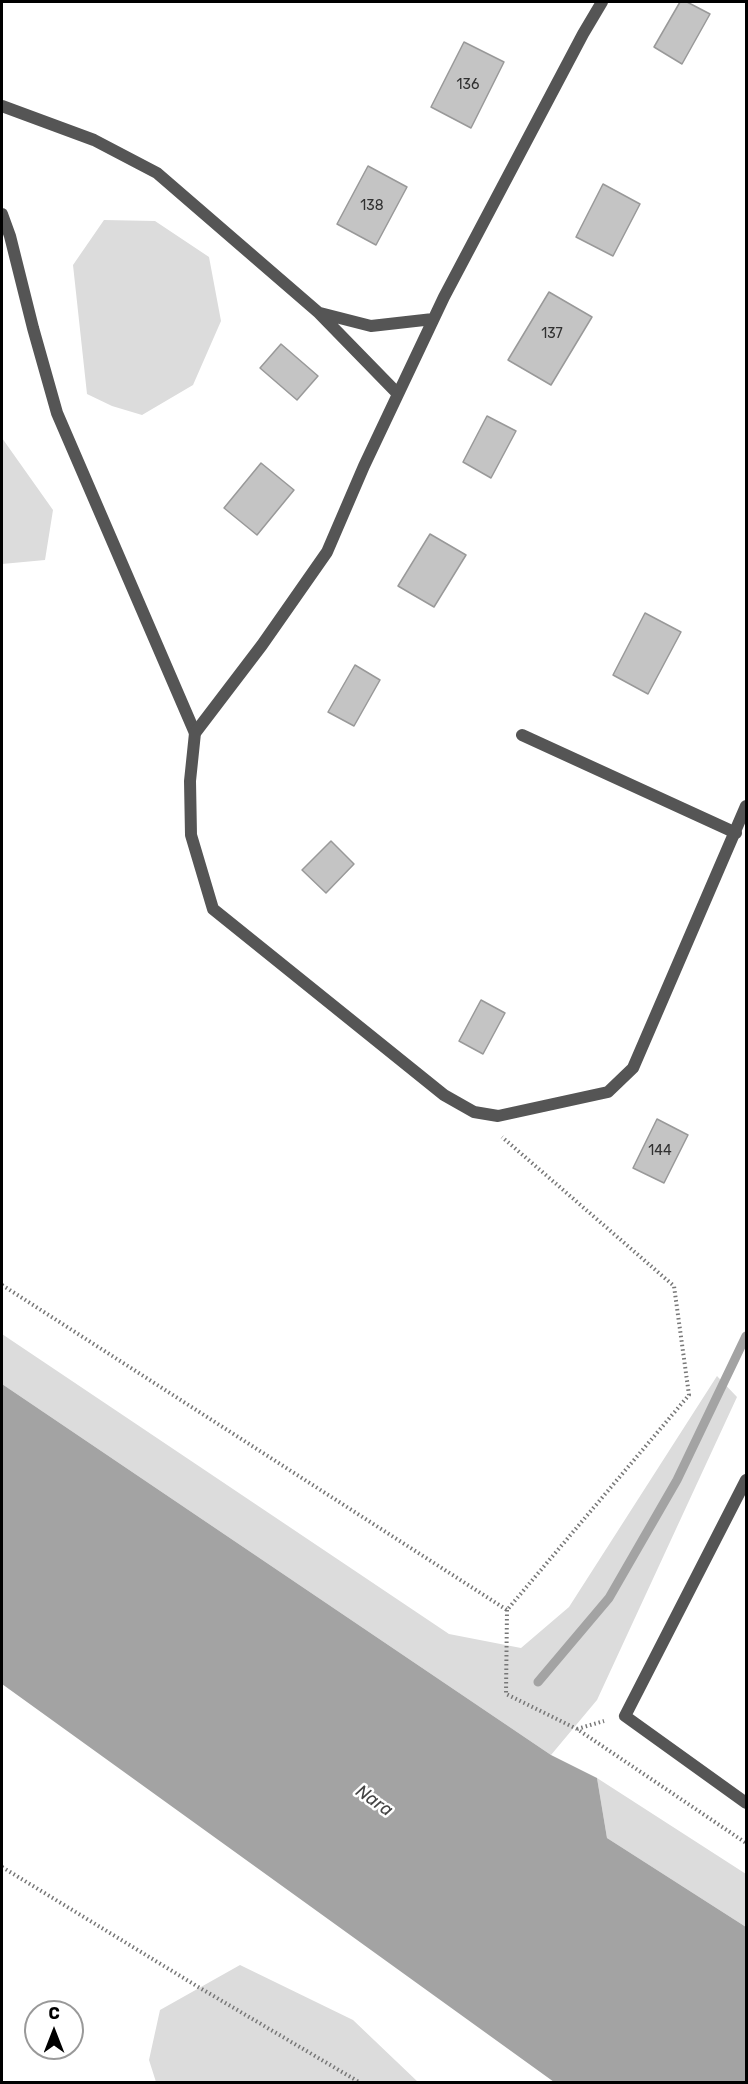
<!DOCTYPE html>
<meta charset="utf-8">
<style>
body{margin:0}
#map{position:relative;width:748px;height:2084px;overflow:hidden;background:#fff;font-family:Rubik,sans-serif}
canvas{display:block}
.frame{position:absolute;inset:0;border:3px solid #000;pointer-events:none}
.north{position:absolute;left:24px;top:2000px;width:60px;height:60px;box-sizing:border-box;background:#fff;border:2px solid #999;border-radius:50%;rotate:0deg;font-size:16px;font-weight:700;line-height:24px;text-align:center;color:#000}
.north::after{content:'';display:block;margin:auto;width:21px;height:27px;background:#000;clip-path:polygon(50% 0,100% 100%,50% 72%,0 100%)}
</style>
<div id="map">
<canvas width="748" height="2084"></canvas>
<div class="frame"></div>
<div class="north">С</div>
</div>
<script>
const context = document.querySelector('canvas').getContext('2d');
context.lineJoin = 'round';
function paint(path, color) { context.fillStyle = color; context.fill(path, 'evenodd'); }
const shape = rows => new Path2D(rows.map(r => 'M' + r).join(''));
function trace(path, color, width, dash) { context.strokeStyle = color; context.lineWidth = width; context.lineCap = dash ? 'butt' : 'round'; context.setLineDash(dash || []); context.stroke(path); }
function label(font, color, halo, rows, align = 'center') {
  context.font = font + ' Rubik,sans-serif'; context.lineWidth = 5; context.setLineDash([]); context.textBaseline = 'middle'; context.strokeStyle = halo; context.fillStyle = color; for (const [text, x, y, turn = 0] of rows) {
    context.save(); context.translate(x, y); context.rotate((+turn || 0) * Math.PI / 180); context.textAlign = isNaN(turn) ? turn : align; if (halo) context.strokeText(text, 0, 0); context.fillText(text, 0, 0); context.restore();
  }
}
paint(shape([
 [104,220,155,221,209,257,221,321,193,385,142,415,112,406,87,394,73,265],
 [2,438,53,510,45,560,2,564],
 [2,1334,449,1634,521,1648,569,1607,717,1376,737,1397,597,1700,551,1755,2,1384],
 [597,1778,746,1874,746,1927,607,1838],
 [240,1965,353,2020,418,2082,156,2082,149,2060,160,2010]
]), '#dcdcdc');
paint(shape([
 [2,1384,551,1755,597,1778,607,1838,746,1927,746,2082,554,2082,2,1684]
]), '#a3a3a3');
trace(shape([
 [538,1682,609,1598,677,1480,746,1336]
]), '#a3a3a3', 9);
const building = shape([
 [680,2,687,2,710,14,682,64,654,47,680,2],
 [464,42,504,62,471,128,431,107,464,42],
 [368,166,407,187,376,245,337,224,368,166],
 [603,184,640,204,613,256,576,237,603,184],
 [549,292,592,317,551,385,508,360,549,292],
 [281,344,318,376,297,400,260,368,281,344],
 [487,416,516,431,491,478,463,462,487,416],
 [261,463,294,490,257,535,224,508,261,463],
 [430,534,466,555,434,607,398,586,430,534],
 [645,613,681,632,648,694,613,675,645,613],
 [355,665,380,680,354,726,328,712,355,665],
 [331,841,354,864,326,893,302,870,331,841],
 [481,1000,505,1013,483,1054,459,1041,481,1000],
 [657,1119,688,1135,664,1183,633,1168,657,1119]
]);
paint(building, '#c4c4c4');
trace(building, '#999', 1.5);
trace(shape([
 [2,1285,507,1610,689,1395,674,1286,502,1137],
 [507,1610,506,1694,577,1729,746,1843],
 [577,1729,604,1721],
 [2,1867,195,1985,359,2082]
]), '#777', 4, [1.5, 3]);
trace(shape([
 [2,214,10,236,33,328,57,413,195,733],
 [522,735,736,833],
 [746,1480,625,1716,746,1803]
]), '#555', 12);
trace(shape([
 [602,2,583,34,444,297,364,466,327,552,262,645,195,733,190,781,191,835,213,909,444,1095,474,1112,498,1116,608,1092,633,1068,746,806],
 [2,106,94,140,157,173,319,313,398,394],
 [320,313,371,326,433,319]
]), '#555', 12);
label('14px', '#313131', null, [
 ["136",468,85],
 ["138",372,206],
 ["137",552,334],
 ["144",660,1151]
]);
label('italic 18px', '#444', '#fff', [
 ["Nara",374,1801,35]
]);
</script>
